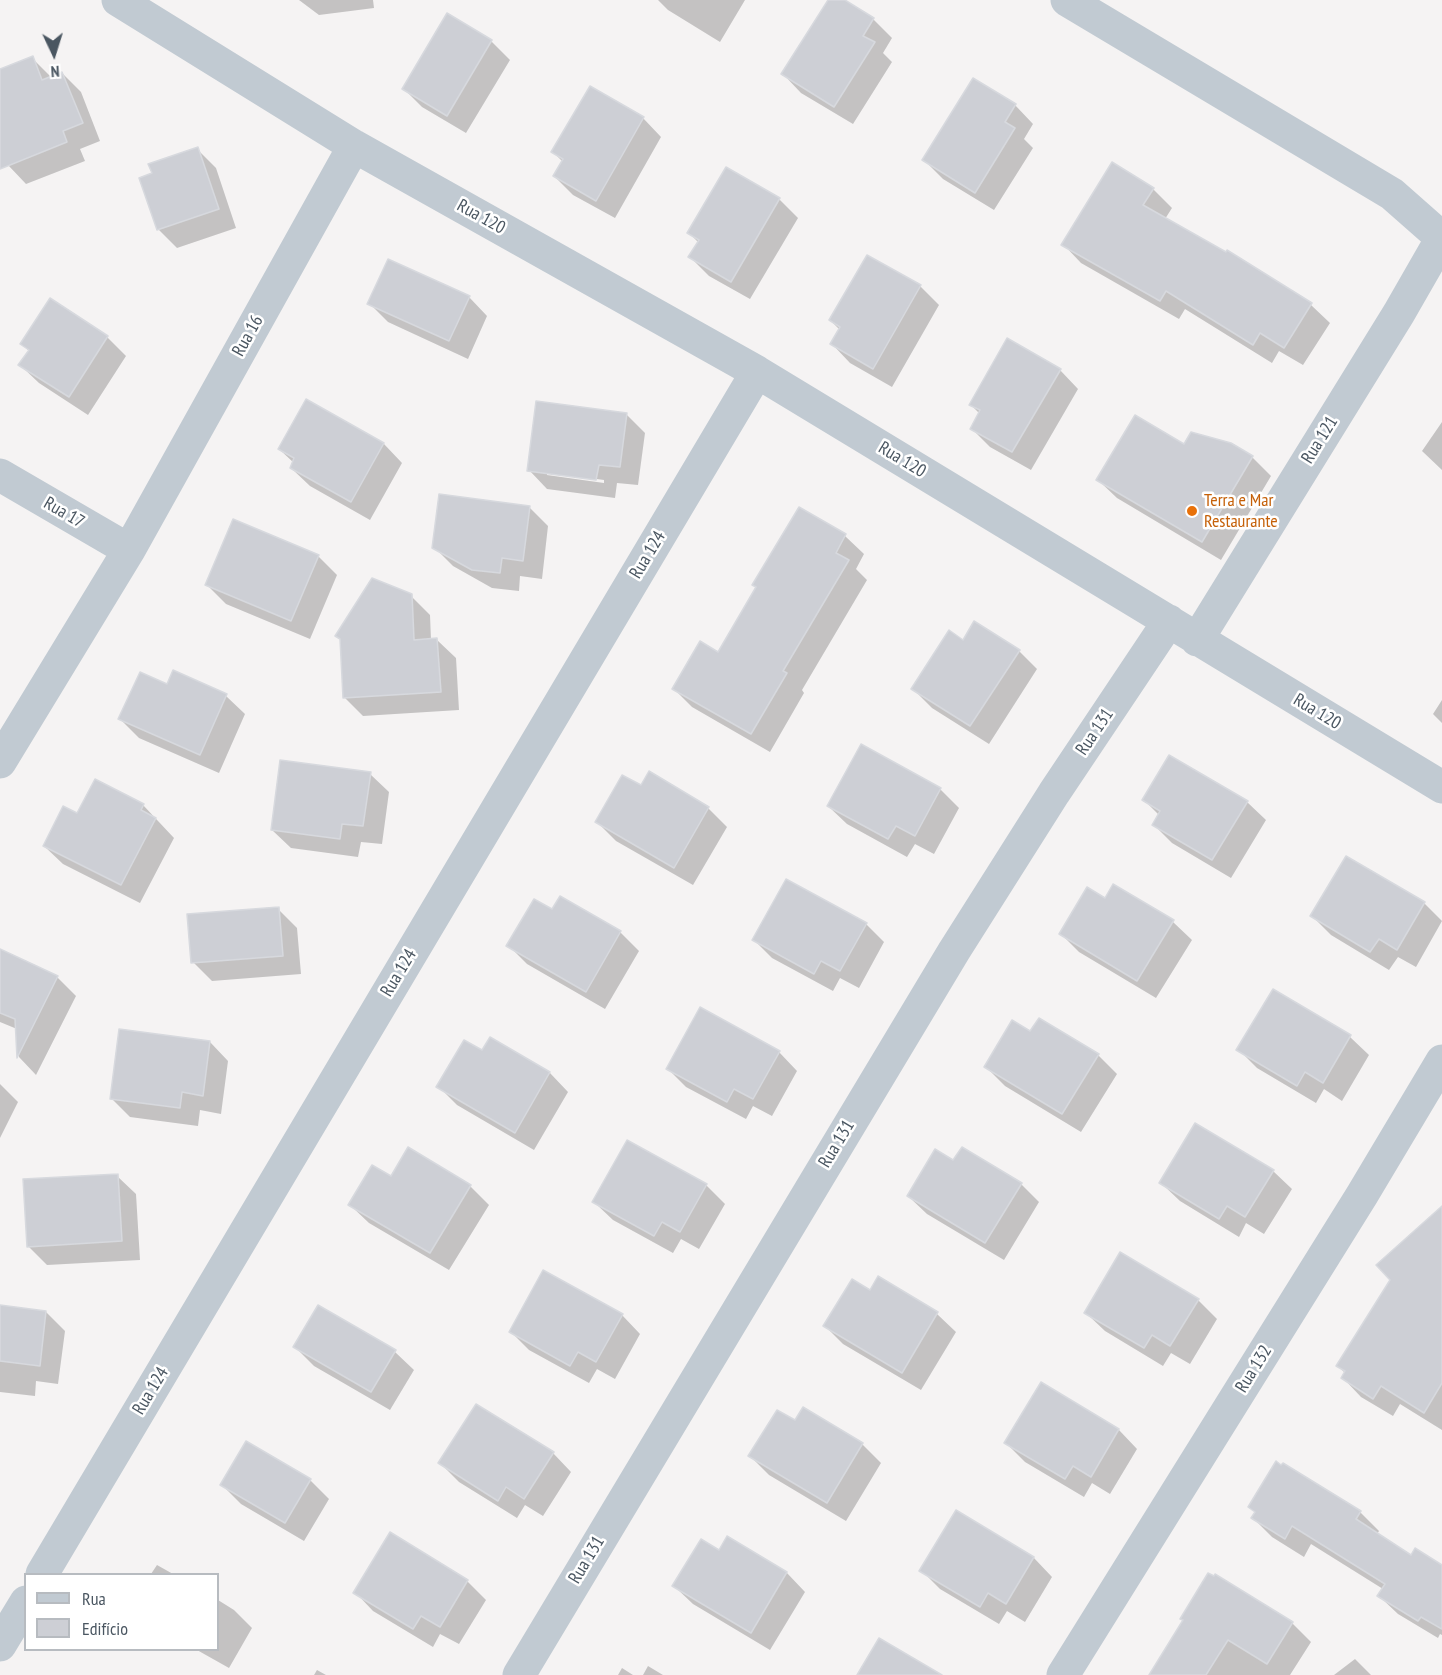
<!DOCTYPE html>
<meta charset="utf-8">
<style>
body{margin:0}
#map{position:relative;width:1442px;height:1675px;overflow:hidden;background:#f5f3f3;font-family:"PT Sans Narrow",sans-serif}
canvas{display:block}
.legend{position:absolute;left:24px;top:1573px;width:195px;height:78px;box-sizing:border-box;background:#fff;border:2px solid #b7bbc0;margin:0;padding:8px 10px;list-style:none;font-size:18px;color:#4a5661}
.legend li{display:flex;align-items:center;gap:12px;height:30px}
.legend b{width:30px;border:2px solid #b7bbc0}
.north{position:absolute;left:24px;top:24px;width:60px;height:60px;-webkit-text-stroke:4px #fff;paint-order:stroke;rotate:176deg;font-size:16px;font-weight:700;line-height:24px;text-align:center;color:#4a5661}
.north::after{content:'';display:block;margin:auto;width:21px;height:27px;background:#4a5661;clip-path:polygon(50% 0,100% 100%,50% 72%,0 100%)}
</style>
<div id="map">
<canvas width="1442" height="1675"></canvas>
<ul class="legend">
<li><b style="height:8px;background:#c1cad2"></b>Rua</li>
<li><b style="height:16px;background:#cdcfd5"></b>Edifício</li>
</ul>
<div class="north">N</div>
</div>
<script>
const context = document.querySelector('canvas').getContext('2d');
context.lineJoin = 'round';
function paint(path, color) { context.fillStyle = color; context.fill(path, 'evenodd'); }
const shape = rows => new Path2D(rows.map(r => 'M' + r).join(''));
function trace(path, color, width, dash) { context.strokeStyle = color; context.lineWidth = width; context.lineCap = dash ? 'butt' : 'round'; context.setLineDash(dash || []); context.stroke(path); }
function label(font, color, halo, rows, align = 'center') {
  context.font = font + ' "PT Sans Narrow",sans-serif'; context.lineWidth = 5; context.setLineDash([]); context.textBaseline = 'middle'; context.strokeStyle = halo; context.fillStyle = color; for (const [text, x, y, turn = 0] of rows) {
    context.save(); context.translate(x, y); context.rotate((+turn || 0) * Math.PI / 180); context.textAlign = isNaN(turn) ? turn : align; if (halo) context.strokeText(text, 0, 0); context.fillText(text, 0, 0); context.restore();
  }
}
paint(shape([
 [299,0,373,0,374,8,319,15],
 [658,0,745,0,720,42,668,10],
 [829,0,842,0,873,19,892,38,883,53,892,62,853,124,801,93,783,74],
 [448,15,491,41,510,60,466,133,422,107,404,89],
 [32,58,52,78,62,73,81,92,100,141,80,149,85,161,26,184,8,165,0,146,0,71],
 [1015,105,1033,124,1024,139,1033,148,994,210,943,179,924,160],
 [643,118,661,137,615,218,573,195,554,176,563,162,553,152],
 [197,149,216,168,236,228,177,248,158,229],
 [1153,189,1172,208,1165,219,1226,254,1228,252,1311,305,1330,323,1303,365,1279,351,1272,363,1185,309,1179,319,1081,263,1063,244],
 [779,199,798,218,750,299,709,276,690,257,699,243,689,233],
 [920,286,939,305,892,387,850,363,832,344,840,330,830,320],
 [469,297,487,316,468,359,388,322,369,303],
 [50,301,107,337,126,356,88,415,39,383,20,365,29,351,22,344],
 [1060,370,1078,389,1031,470,990,447,971,428,980,414,970,404],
 [307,401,384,444,402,463,370,520,310,486,291,468,294,463,279,449],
 [626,414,645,433,638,485,617,483,615,498,547,489,529,470],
 [547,472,604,480,604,483,547,475],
 [1442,422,1442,470,1422,451],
 [1184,446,1252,457,1271,476,1221,560,1117,498,1098,480],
 [530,508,548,526,542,579,520,576,519,591,492,588,453,566,434,547],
 [800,509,845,536,864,554,856,569,867,580,802,690,804,693,770,752,692,707,674,689,718,654],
 [318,556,337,575,310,639,226,604,207,585],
 [411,596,430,615,431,640,437,640,456,658,459,710,363,716,344,697],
 [963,642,1019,651,1037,669,989,744,932,708,913,689],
 [174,672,226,696,245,714,219,773,139,738,120,719,167,686],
 [1442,700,1442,723,1433,714],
 [861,746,940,789,959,808,934,854,915,844,907,857,847,824,828,806],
 [370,774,389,792,382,844,361,842,358,857,291,848,272,830],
 [95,781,143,805,174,838,140,903,63,864,44,846,78,815],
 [1144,800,1247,802,1266,820,1231,878,1172,843,1154,825,1159,815],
 [708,808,727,827,693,885,616,841,597,822],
 [1347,858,1424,903,1442,921,1416,967,1398,957,1389,970,1331,935,1312,916],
 [1114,887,1173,922,1192,940,1156,998,1079,952,1061,934,1105,900],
 [561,898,620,932,639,951,605,1009,527,964,508,945,553,911],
 [278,909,297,928,301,974,212,981,193,962],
 [866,924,884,942,859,988,840,978,833,991,772,958,754,940],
 [0,951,57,977,76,996,36,1075,19,1057,17,1029,0,1022],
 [1273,991,1350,1037,1369,1055,1342,1101,1324,1089,1316,1103,1257,1068,1238,1049],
 [1031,1033,1098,1055,1117,1074,1081,1132,1005,1086,986,1067],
 [491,1039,550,1073,568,1092,534,1150,457,1105,438,1086,483,1052],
 [210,1042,228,1061,221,1114,200,1110,198,1126,130,1117,111,1098],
 [779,1052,797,1071,772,1116,753,1106,746,1119,686,1087,667,1068],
 [0,1084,18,1102,0,1138],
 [954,1162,1021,1184,1039,1202,1004,1260,927,1214,908,1196],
 [1273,1171,1292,1189,1264,1234,1246,1223,1239,1237,1180,1201,1161,1183],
 [117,1176,136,1194,140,1260,47,1265,28,1246],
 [392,1178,470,1186,489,1205,449,1270,369,1223,350,1205],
 [706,1185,725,1204,699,1249,681,1239,673,1253,613,1220,594,1202],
 [1442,1208,1442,1430,1400,1404,1393,1416,1361,1397,1343,1378,1345,1373,1338,1366],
 [879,1278,937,1314,956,1332,921,1390,843,1344,825,1326,870,1292],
 [1198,1300,1217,1319,1190,1364,1171,1353,1163,1366,1105,1331,1086,1313],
 [0,1307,46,1312,65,1331,58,1384,36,1381,35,1396,0,1392],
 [622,1315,640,1334,615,1379,597,1369,589,1383,529,1350,510,1331],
 [295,1347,395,1352,414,1370,390,1410,314,1366],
 [1041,1384,1119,1430,1137,1449,1110,1494,1092,1483,1084,1497,1025,1462,1006,1443],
 [795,1422,862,1444,881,1463,846,1521,769,1475,750,1456],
 [553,1453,571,1472,543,1516,525,1505,517,1518,459,1482,440,1463],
 [310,1480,329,1499,304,1541,241,1504,222,1485],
 [956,1512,1034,1558,1052,1577,1025,1622,1007,1611,999,1624,940,1589,921,1570],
 [1360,1512,1379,1531,1377,1534,1411,1557,1442,1573,1442,1635,1440,1634,1438,1638,1398,1614,1379,1596,1383,1589,1311,1544,1304,1557,1272,1537,1253,1518],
 [728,1538,787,1573,805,1592,770,1650,693,1604,674,1586,720,1552],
 [157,1565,173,1574,151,1574],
 [467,1581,486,1600,459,1644,440,1634,433,1647,373,1611,355,1592],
 [218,1600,234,1610,252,1628,229,1668,197,1650,218,1650],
 [1184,1621,1292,1623,1311,1642,1290,1675,1151,1675],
 [1355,1659,1371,1675,1334,1675],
 [648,1666,663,1675,643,1675],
 [622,1668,633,1675,618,1675],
 [317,1670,326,1675,314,1675]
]), '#0003');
const building = shape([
 [828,0,845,0,874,18,863,36,875,42,834,107,781,74,828,0],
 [447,13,492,40,447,116,402,89,447,13],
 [33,56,42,80,62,72,83,123,63,131,67,142,0,169,0,69,33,56],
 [973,78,1016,104,1005,122,1015,128,975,193,922,160,973,78],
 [590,86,644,117,596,201,553,176,563,159,551,152,590,86],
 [198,147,219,209,157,230,139,178,152,173,148,164,198,147],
 [1112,162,1154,188,1143,205,1226,252,1227,250,1312,303,1284,348,1260,333,1253,345,1166,291,1160,301,1061,245,1112,162],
 [726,167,780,198,731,282,688,257,699,240,687,233,726,167],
 [867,255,921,285,873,369,830,344,840,327,829,320,867,255],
 [388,259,470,296,449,341,367,304,388,259],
 [50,298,108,336,69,397,18,365,29,350,20,344,50,298],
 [1007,338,1061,369,1012,452,970,429,980,410,969,405,1007,338],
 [306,399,384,443,351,502,290,468,294,458,278,449,306,399],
 [536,401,627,413,620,467,599,465,596,480,527,471,536,401],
 [1135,415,1184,444,1191,432,1231,443,1253,456,1202,542,1096,480,1135,415],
 [439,494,530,506,523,561,502,558,500,573,472,570,432,548,439,494],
 [799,507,846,534,836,553,849,560,783,671,787,673,751,734,672,689,700,641,718,652,756,587,752,585,799,507],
 [233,519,319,555,291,621,205,585,233,519],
 [372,578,412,594,414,640,437,638,441,692,343,698,340,639,335,636,372,578],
 [974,621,1020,650,970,726,911,689,949,630,963,640,974,621],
 [173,670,227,694,200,755,118,719,140,672,167,684,173,670],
 [861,744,941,788,915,836,896,826,888,839,827,806,861,744],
 [1169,755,1248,801,1212,860,1152,825,1160,811,1142,800,1169,755],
 [280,760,371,772,363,826,342,824,340,839,271,830,280,760],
 [649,771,709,807,674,868,595,822,622,775,641,785,649,771],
 [95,779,144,804,141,810,156,818,121,885,43,846,63,806,77,813,95,779],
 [1346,856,1425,902,1397,950,1379,939,1370,952,1310,916,1346,856],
 [786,879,867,923,840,971,821,961,814,974,752,940,786,879],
 [1113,884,1174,920,1137,981,1059,934,1087,887,1105,898,1113,884],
 [560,896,621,931,586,992,506,946,534,899,552,909,560,896],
 [279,907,283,956,191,963,187,914,279,907],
 [0,949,58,976,17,1058,15,1019,0,1013,0,949],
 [1273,989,1351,1035,1323,1083,1305,1072,1297,1086,1236,1050,1273,989],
 [700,1007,780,1051,753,1099,734,1089,727,1102,666,1069,700,1007],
 [1039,1018,1099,1054,1062,1114,984,1067,1012,1020,1030,1031,1039,1018],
 [119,1029,210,1041,203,1096,182,1092,180,1108,110,1099,119,1029],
 [490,1037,550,1072,515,1133,436,1087,464,1040,482,1050,490,1037],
 [1195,1123,1274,1170,1245,1217,1227,1206,1219,1219,1159,1183,1195,1123],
 [627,1140,707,1184,680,1232,662,1222,654,1236,592,1202,627,1140],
 [408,1147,471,1185,430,1253,348,1205,372,1165,391,1176,408,1147],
 [962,1147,1022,1183,985,1243,907,1196,935,1149,953,1160,962,1147],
 [118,1174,122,1241,27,1247,23,1179,118,1174],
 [1442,1206,1442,1383,1424,1413,1381,1386,1373,1399,1341,1378,1345,1371,1336,1366,1390,1280,1376,1265,1442,1206],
 [1120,1252,1199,1299,1170,1346,1152,1335,1144,1348,1084,1313,1120,1252],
 [543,1270,623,1314,596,1362,578,1352,570,1366,509,1332,543,1270],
 [878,1276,938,1312,902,1373,823,1326,852,1279,870,1290,878,1276],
 [0,1305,46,1311,40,1366,0,1361,0,1305],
 [318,1305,396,1350,371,1392,293,1347,318,1305],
 [1041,1382,1119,1429,1091,1477,1073,1466,1065,1479,1004,1443,1041,1382],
 [476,1404,554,1452,524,1499,506,1487,498,1501,438,1463,476,1404],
 [803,1407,863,1443,827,1503,748,1456,777,1410,795,1420,803,1407],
 [246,1441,311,1479,285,1523,220,1485,246,1441],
 [1276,1461,1281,1465,1283,1463,1361,1511,1356,1519,1411,1555,1415,1548,1442,1565,1442,1629,1421,1617,1418,1621,1377,1596,1385,1584,1292,1526,1285,1539,1251,1518,1255,1512,1248,1507,1276,1461],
 [956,1510,1034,1557,1006,1604,988,1593,980,1607,919,1571,956,1510],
 [390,1532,468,1580,440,1627,421,1616,413,1629,353,1593,390,1532],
 [727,1536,787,1572,751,1633,672,1586,701,1539,719,1550,727,1536],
 [1208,1573,1214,1576,1215,1574,1293,1622,1267,1664,1228,1640,1206,1675,1149,1675,1183,1620,1180,1619,1208,1573],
 [879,1638,942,1675,857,1675,879,1638]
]);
paint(building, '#cdcfd5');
trace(building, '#d7d9de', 1.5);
trace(shape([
 [118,0,354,146,757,372,1442,787],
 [1067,0,1392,194,1442,238],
 [0,475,129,550],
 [1197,640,1399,313,1442,238],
 [0,762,129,550,354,146],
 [42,1574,757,372],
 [0,1645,26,1602],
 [519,1675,954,951,1054,793,1169,621],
 [1063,1675,1362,1195,1442,1061]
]), '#c1cad2', 33);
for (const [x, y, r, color] of [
 [1192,511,6,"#e8710a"]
]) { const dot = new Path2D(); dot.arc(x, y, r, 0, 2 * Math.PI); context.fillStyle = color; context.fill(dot); trace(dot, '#fff', 2); }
label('18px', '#4a5661', '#fff', [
 ["Rua 120",481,217,29],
 ["Rua 16",248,336,-61],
 ["Rua 121",1320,440,-58],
 ["Rua 120",902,460,31],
 ["Rua 17",64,513,30],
 ["Rua 124",648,555,-59],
 ["Rua 120",1317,712,31],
 ["Rua 131",1095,732,-56],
 ["Rua 124",399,973,-59],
 ["Rua 131",837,1144,-59],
 ["Rua 132",1254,1369,-58],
 ["Rua 124",151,1391,-59],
 ["Rua 131",587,1560,-59]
]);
label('18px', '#c56008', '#fff', [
 ["Terra e Mar",1204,501],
 ["Restaurante",1204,522]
], 'left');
</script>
